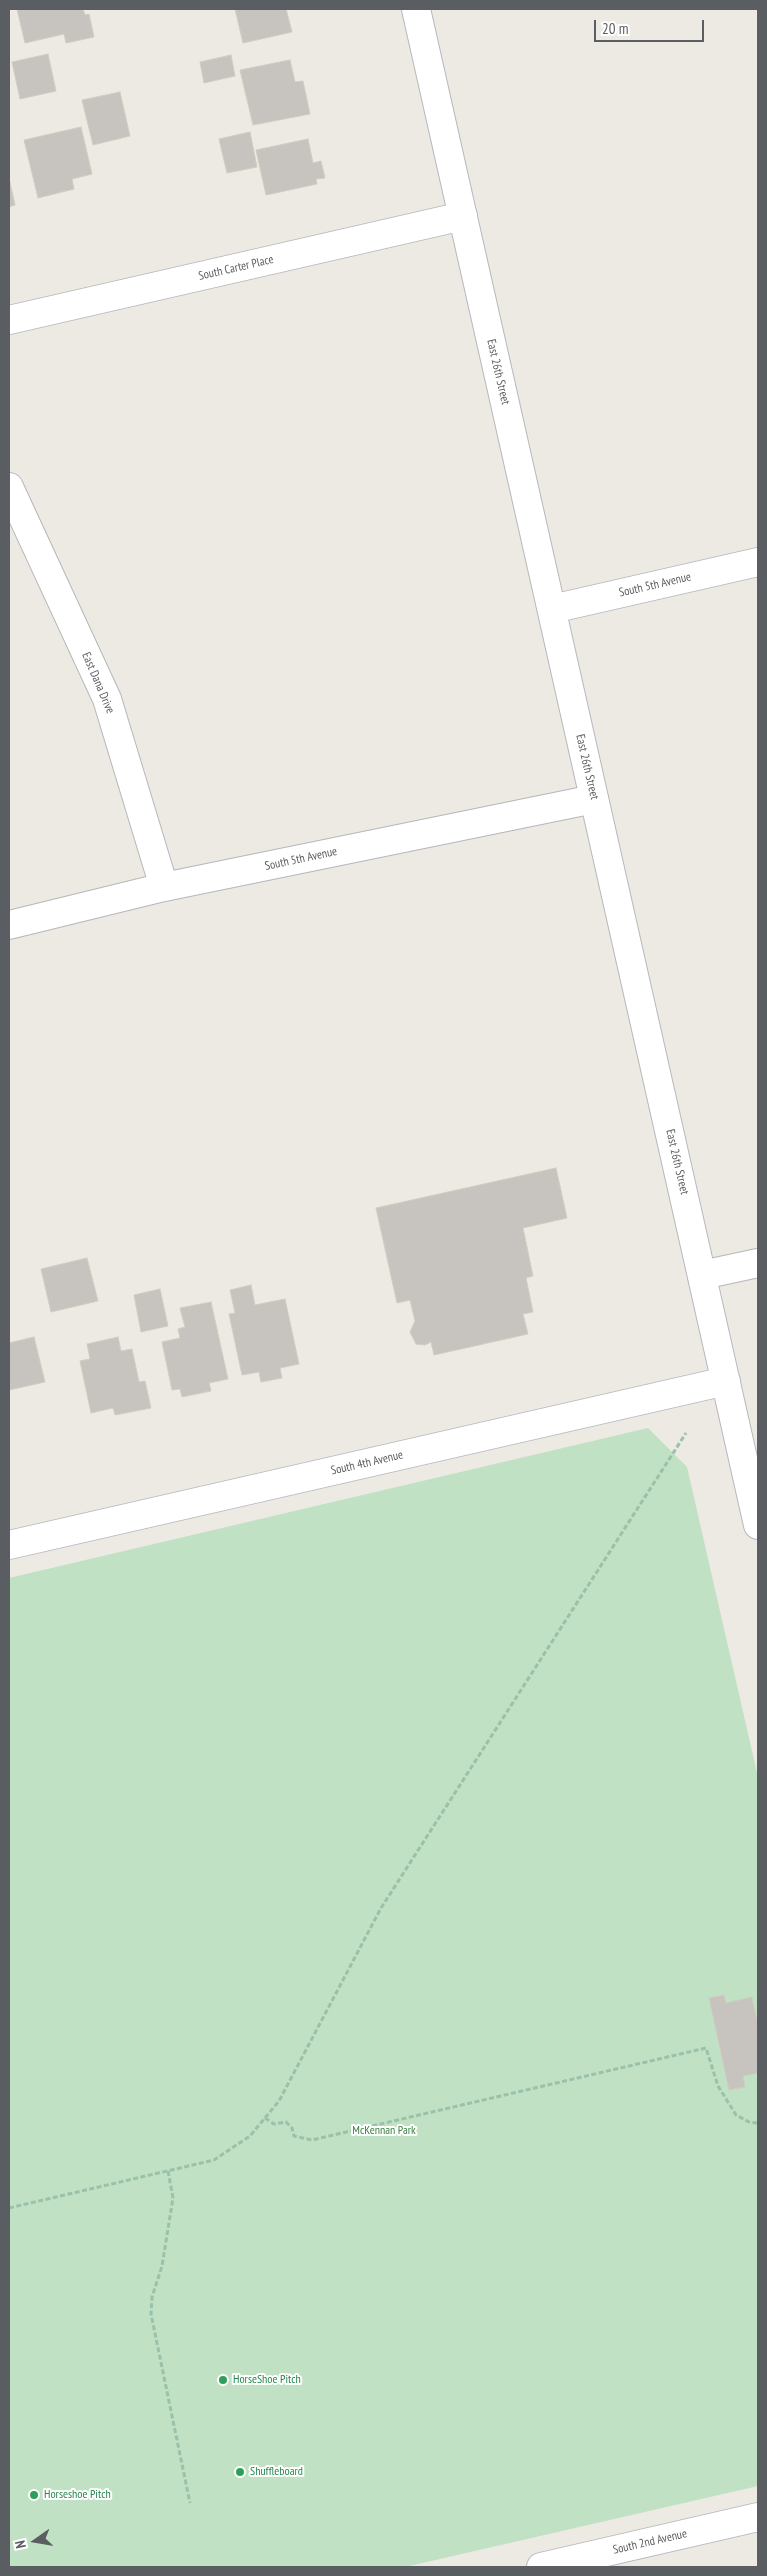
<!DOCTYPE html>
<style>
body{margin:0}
#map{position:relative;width:767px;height:2576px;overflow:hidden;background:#eceae2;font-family:"PT Sans Narrow",sans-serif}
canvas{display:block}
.frame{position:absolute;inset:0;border:10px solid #5a5d61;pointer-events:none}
.north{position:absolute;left:10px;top:2516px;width:50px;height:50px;-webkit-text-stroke:4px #fff;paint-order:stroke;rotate:257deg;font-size:14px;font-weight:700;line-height:20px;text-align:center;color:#5a5d61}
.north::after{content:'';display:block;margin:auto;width:18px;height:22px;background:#5a5d61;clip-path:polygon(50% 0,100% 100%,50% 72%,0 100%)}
.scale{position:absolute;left:594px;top:20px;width:110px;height:22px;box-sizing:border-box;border:2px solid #5a5d61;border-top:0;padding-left:6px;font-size:15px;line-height:18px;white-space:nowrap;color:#5a5d61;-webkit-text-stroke:4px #fff;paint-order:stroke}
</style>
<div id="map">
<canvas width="767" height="2576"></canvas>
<div class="frame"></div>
<div class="north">N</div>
<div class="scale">20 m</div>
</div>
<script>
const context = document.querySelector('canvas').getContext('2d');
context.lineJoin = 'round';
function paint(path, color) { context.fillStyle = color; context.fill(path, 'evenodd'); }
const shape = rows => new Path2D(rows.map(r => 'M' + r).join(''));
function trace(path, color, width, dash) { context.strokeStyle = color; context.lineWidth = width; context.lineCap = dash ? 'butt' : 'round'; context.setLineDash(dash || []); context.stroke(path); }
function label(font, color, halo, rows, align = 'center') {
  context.font = font + ' "PT Sans Narrow",sans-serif'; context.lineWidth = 4; context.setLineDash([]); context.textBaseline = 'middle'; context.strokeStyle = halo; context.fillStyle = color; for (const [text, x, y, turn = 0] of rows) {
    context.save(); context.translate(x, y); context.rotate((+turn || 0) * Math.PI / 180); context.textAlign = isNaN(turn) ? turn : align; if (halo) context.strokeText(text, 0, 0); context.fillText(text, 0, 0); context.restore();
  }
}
paint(shape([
 [648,1428,687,1467,758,1777,758,2486,405,2567,9,2567,9,1578]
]), '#c1e1c4');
const building = shape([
 [17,9,83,9,85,15,89,14,94,37,66,43,64,34,25,43,17,9],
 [235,9,286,9,292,32,243,43,235,9],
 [48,54,56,91,20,99,12,62,48,54],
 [231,55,235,76,204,83,200,62,231,55],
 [290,60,295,82,303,81,310,114,253,125,240,70,290,60],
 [120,92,130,136,93,145,82,100,120,92],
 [81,127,92,174,72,179,74,189,38,198,24,140,81,127],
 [250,132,257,167,227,173,219,139,250,132],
 [308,139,313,163,321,161,325,178,316,179,317,184,266,195,256,150,308,139],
 [9,178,15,205,9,207,9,178],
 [556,1168,567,1218,523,1228,533,1276,526,1278,533,1312,523,1314,528,1334,434,1355,431,1342,425,1345,416,1344,410,1332,415,1321,410,1300,397,1303,376,1208,556,1168],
 [87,1258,98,1301,51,1312,41,1269,87,1258],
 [251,1285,255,1305,285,1299,299,1364,280,1368,282,1378,261,1382,259,1372,242,1375,229,1314,235,1313,230,1290,251,1285],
 [160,1289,168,1326,141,1332,134,1295,160,1289],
 [211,1302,228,1379,209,1383,211,1391,182,1397,180,1389,172,1390,162,1342,180,1338,178,1329,185,1327,180,1308,211,1302],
 [34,1337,45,1382,9,1390,9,1343,34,1337],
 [118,1337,121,1351,132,1349,139,1382,145,1381,151,1408,115,1415,113,1408,91,1413,80,1361,90,1359,87,1344,118,1337],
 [724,1995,726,2003,752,1997,758,2025,758,2073,743,2076,745,2087,729,2090,709,1998,724,1995]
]);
paint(building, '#c7c4bf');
trace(building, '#d0cdc1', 1);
const street = shape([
 [9,320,463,216],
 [9,487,107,699,164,887],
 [552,609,758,562],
 [9,925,164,887,594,799],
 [702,1275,758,1263],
 [541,2567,758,2517]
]);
const secondary = shape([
 [416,9,758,1525],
 [9,1545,726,1381]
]);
trace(street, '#b5b7bb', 30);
trace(secondary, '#b6b8bd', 30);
trace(shape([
 [265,2118,274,2124,286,2122,292,2128,294,2136,312,2140,706,2048,718,2086,736,2115,749,2122,758,2123],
 [168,2171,173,2198,162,2266,152,2297,151,2314,190,2503],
 [9,2208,214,2160,250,2136,279,2101,381,1908,686,1433]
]), '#9ac1a9', 3, [5, 2.5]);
trace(street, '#fff', 28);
trace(secondary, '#fff', 28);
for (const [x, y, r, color] of [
 [223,2380,5,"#2e9e5b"],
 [240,2472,5,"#2e9e5b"],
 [34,2495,5,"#2e9e5b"]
]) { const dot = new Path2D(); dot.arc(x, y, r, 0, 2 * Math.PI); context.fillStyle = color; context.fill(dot); trace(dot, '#fff', 2); }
label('12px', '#5a5d61', '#fff', [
 ["South Carter Place",236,268,-13],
 ["East 26th Street",498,372,77],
 ["South 5th Avenue",655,585,-13],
 ["East Dana Drive",98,683,67],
 ["East 26th Street",587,767,77],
 ["South 5th Avenue",301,859,-12],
 ["East 26th Street",677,1162,77],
 ["South 4th Avenue",367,1463,-13],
 ["South 2nd Avenue",650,2542,-13]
]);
label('12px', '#3d7e46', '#fff', [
 ["McKennan Park",384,2131]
]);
label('12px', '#27864d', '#fff', [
 ["HorseShoe Pitch",233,2380],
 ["Shuffleboard",250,2472],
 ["Horseshoe Pitch",44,2495]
], 'left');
</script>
